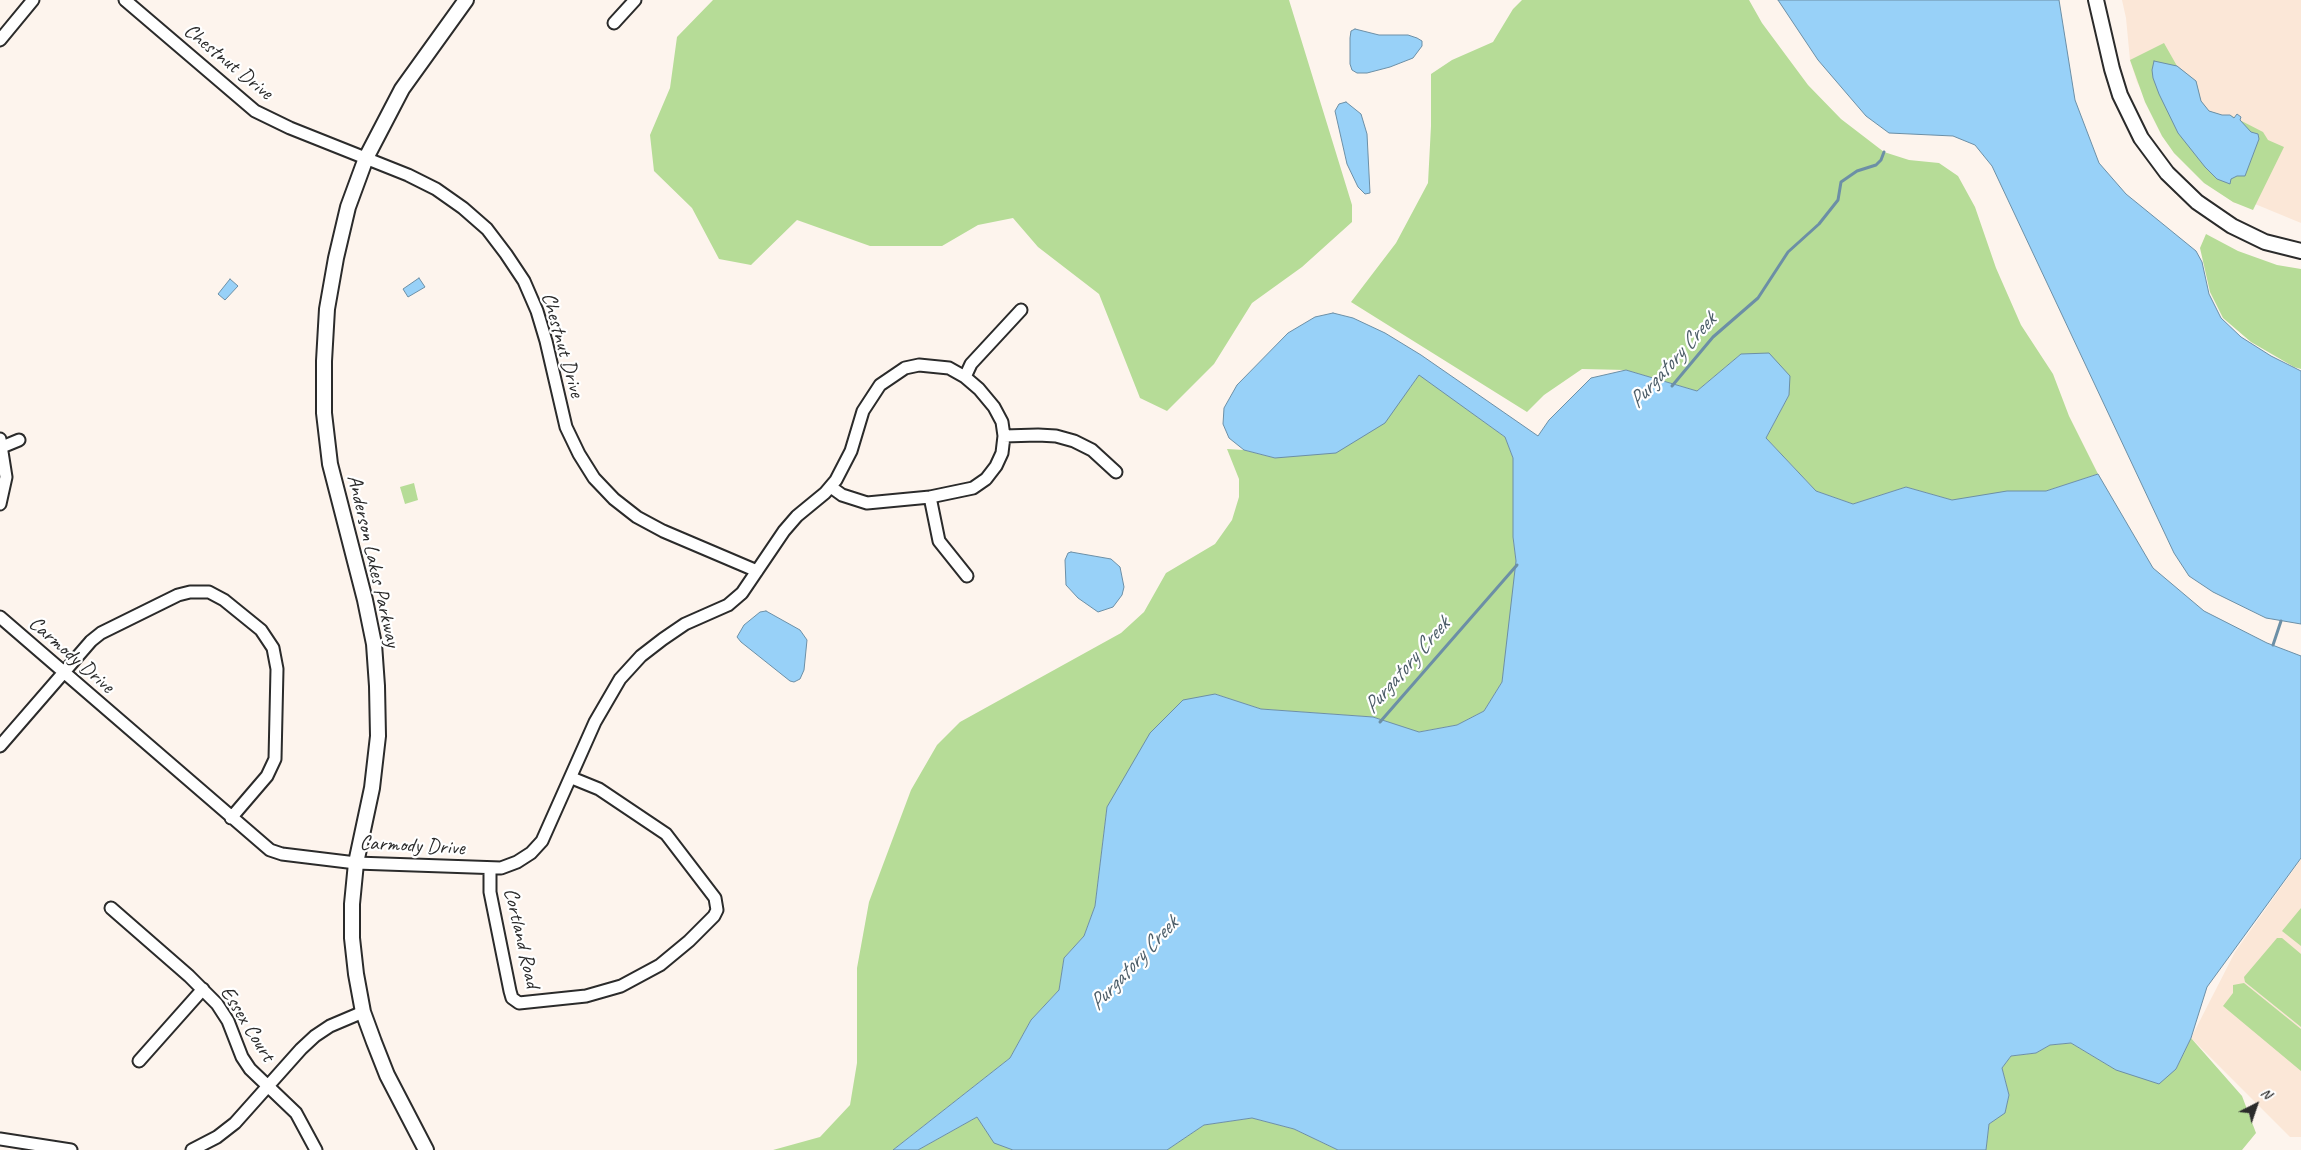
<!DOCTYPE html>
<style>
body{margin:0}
#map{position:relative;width:2301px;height:1150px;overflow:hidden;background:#fdf4ed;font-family:Caveat,sans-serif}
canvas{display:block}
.north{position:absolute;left:2231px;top:1080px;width:50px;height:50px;-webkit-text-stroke:4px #fff;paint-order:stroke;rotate:41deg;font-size:14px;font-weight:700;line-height:20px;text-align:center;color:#2b2b2b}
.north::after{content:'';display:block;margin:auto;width:18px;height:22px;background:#2b2b2b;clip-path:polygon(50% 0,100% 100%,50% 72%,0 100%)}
</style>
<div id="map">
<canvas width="2301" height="1150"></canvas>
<div class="north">N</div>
</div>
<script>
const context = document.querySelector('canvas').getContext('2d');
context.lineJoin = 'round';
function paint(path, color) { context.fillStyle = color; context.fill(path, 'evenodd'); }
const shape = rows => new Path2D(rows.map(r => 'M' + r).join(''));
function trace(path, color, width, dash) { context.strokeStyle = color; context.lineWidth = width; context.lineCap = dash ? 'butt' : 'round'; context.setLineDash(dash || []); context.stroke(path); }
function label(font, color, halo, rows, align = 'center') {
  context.font = font + ' Caveat,sans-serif'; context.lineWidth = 4.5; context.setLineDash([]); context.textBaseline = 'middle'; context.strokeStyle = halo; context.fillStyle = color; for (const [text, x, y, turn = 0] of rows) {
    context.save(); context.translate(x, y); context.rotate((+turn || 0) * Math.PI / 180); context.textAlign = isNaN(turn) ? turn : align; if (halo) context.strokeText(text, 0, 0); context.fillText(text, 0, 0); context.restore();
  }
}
paint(shape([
 [2122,0,2301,0,2301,223,2255,204,2234,203,2174,153,2137,82,2130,60,2126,18],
 [2301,859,2301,1137,2290,1137,2191,1038,2235,952]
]), '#fbe7d7');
paint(shape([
 [713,0,1289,0,1352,205,1352,222,1302,267,1252,303,1214,364,1167,411,1140,398,1099,294,1038,247,1013,218,978,225,942,246,870,246,797,220,751,265,719,259,692,208,654,171,650,135,670,88,677,37],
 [1522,0,1749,0,1762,23,1808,85,1841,119,1884,152,1909,160,1939,163,1958,176,1975,207,1996,268,2021,325,2053,374,2069,416,2098,474,2046,491,1952,500,1906,487,1853,504,1816,491,1766,438,1789,395,1741,354,1697,391,1626,370,1582,369,1544,395,1527,412,1351,302,1396,243,1428,183,1431,126,1431,74,1452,60,1493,42,1513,9],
 [2164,43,2177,66,2196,81,2201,101,2209,111,2222,115,2230,115,2263,132,2268,140,2284,147,2253,210,2233,202,2204,183,2174,153,2162,136,2145,102,2130,60],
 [2206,234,2238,251,2277,265,2301,269,2301,369,2294,367,2251,342,2223,318,2210,292,2200,248],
 [1419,374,1505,437,1513,458,1513,537,1516,561,1510,621,1502,682,1484,711,1457,725,1418,732,1373,717,1261,709,1215,694,1107,807,1095,906,1084,936,1064,958,1059,990,1031,1020,1010,1058,893,1150,773,1150,820,1137,850,1105,857,1063,857,968,869,902,911,790,937,745,960,722,1121,633,1144,612,1166,573,1215,544,1232,520,1239,497,1239,479,1227,449,1244,450,1275,458,1410,388],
 [414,483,418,500,405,504,400,487],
 [2301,908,2301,946,2282,931],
 [2277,938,2282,938,2301,954,2301,1027,2245,982,2244,977],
 [2244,983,2301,1029,2301,1071,2223,1006,2233,993,2233,985],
 [2191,1038,2242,1096,2256,1133,2242,1150,1986,1150,1989,1124,2005,1112,2009,1095,2002,1068,2011,1056,2036,1053,2050,1045,2071,1043,2116,1070,2176,1069],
 [977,1117,994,1142,1013,1150,918,1150],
 [1252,1118,1294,1129,1338,1150,1167,1150,1204,1125]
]), '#b6dc97');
const water = shape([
 [1778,0,2059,0,2075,100,2099,163,2126,194,2196,251,2202,262,2209,294,2221,318,2241,337,2271,356,2301,371,2301,624,2266,618,2213,592,2189,576,2174,553,1992,166,1975,145,1953,136,1889,133,1866,116,1818,60,1778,0],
 [1355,29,1379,35,1408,35,1417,38,1422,41,1422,46,1413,58,1390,67,1367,73,1357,73,1352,70,1350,64,1350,38,1351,31,1355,29],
 [2154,61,2177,66,2196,81,2201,101,2209,111,2222,115,2230,115,2234,118,2237,114,2241,117,2240,120,2251,132,2258,134,2259,139,2245,176,2237,176,2231,179,2230,184,2217,179,2205,167,2178,133,2159,94,2153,78,2152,70,2154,61],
 [1346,102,1361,114,1367,134,1370,193,1365,194,1358,187,1347,164,1335,111,1339,104,1346,102],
 [419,278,425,287,408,297,403,289,419,278],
 [230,279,238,286,225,300,218,294,230,279],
 [1333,313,1353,318,1385,333,1421,355,1538,436,1549,420,1591,378,1626,370,1697,391,1741,354,1769,353,1790,376,1789,395,1766,438,1816,491,1853,504,1906,487,1952,500,2007,491,2046,491,2098,474,2153,568,2204,611,2267,643,2301,656,2301,858,2207,987,2191,1038,2176,1069,2159,1084,2116,1070,2071,1043,2050,1045,2036,1053,2011,1056,2002,1068,2009,1095,2005,1113,1989,1124,1986,1150,1338,1150,1294,1129,1252,1118,1204,1125,1167,1150,1013,1150,994,1143,977,1117,918,1150,893,1150,1010,1058,1031,1020,1059,990,1064,958,1084,936,1095,906,1107,807,1150,733,1183,700,1215,694,1261,709,1373,717,1419,732,1457,725,1484,711,1502,682,1516,561,1513,537,1513,458,1505,437,1419,375,1385,423,1336,453,1275,458,1244,450,1229,438,1223,424,1224,408,1237,385,1288,333,1315,317,1333,313],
 [1071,552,1111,559,1120,567,1124,587,1122,595,1113,607,1098,612,1078,598,1066,585,1065,560,1068,553,1071,552],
 [766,611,800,630,807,640,804,670,800,679,794,682,790,681,741,642,737,637,744,625,760,612,766,611]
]);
paint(water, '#98d1f8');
trace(water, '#6c8fa6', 1);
trace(shape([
 [1672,386,1713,337,1758,298,1788,252,1819,224,1838,200,1841,182,1857,171,1876,165,1881,160,1884,152],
 [2273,645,2281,621],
 [1380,722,1517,565]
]), '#6c8fa6', 3);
const minor = shape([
 [125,0,255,111,290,128,408,175,436,189,463,208,487,229,506,254,524,281,537,311,546,341,566,427,579,454,594,478,614,499,637,517,663,531,757,571],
 [614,23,635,0],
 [0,40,33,0],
 [965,377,971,364,1021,310],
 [1004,436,1038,435,1056,436,1074,441,1092,450,1116,472],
 [0,439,6,477,0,504],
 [2,447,19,440],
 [930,497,939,541,967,576],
 [0,617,270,850,282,854,356,863,501,868,517,862,531,853,542,841,595,722,620,679,641,656,663,639,685,624,728,605,742,593,784,531,797,516,825,493,836,480,851,451,863,411,880,385,905,368,919,365,949,368,965,377,979,389,994,407,1002,422,1004,436,1002,453,996,466,986,479,973,488,930,497,867,503,842,495,831,487],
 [0,746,91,641,101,633,178,595,190,592,209,592,224,600,261,630,273,648,277,669,275,759,267,776,231,818],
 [490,869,490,892,510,991,512,998,519,1003,586,996,621,986,660,965,689,941,714,916,717,910,715,898,666,834,599,789,572,778],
 [111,908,189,976,217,1004,228,1021,242,1057,250,1069,296,1113,316,1150],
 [139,1061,203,989],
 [0,1139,71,1150],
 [192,1150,217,1137,235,1123,301,1049,315,1036,330,1026,363,1012]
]);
const tertiary = shape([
 [2096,0,2112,69,2120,95,2141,138,2167,173,2197,202,2232,226,2265,242,2301,251],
 [426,1150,387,1075,374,1042,363,1012,356,974,352,938,352,904,356,863,372,788,378,736,377,686,374,644,365,600,330,464,324,413,324,361,327,309,336,258,348,207,366,158,402,89,466,0]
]);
trace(minor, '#2b2b2b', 15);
trace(tertiary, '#2b2b2b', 18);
trace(minor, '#fff', 11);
trace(tertiary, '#fff', 14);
label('21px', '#2b2b2b', '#fff', [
 ["Chestnut Drive",228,62,39],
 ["Chestnut Drive",562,345,74],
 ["Anderson Lakes Parkway",373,561,77],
 ["Carmody Drive",71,655,41],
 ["Carmody Drive",412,846,3],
 ["Cortland Road",521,938,77],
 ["Essex Court",247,1024,58]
]);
label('italic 22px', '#4c5d68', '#fff', [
 ["Purgatory Creek",1673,361,-48],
 ["Purgatory Creek",1407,666,-49],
 ["Purgatory Creek",1134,964,-47]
]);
</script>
